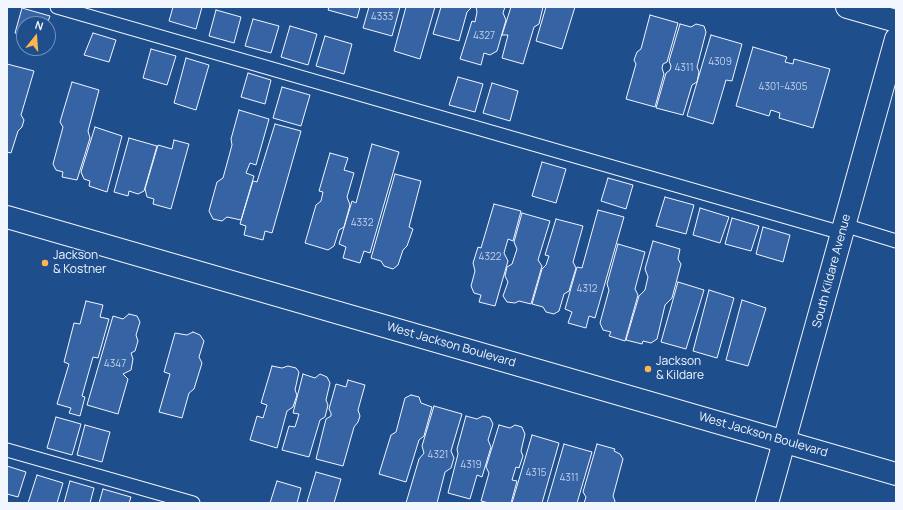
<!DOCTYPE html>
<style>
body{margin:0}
#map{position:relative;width:903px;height:510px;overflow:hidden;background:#1f4e8c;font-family:Manrope,sans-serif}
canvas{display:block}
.frame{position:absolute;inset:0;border:8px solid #f2f6ff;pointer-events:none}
.north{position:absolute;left:16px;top:16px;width:40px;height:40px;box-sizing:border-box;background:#1f4e8c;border:1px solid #7391ba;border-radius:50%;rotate:17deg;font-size:11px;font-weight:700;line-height:16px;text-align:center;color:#f2f6ff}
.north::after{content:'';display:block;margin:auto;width:14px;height:18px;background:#ffb74d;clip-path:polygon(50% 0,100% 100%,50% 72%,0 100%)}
</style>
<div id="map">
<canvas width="903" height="510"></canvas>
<div class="frame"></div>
<div class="north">N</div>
</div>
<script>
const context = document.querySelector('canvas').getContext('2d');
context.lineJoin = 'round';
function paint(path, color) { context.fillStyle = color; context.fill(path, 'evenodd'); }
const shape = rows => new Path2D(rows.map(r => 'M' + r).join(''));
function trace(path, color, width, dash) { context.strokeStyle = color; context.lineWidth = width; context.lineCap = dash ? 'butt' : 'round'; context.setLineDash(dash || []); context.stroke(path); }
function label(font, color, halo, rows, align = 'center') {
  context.font = font + ' Manrope,sans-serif'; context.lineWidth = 3; context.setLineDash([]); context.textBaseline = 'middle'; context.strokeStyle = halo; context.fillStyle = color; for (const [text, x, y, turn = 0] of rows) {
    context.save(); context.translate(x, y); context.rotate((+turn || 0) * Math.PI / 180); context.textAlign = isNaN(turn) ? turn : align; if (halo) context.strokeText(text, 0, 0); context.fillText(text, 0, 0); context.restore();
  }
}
const building = shape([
 [173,7,202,7,196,29,169,21,173,7],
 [329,7,360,7,357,18,328,10,329,7],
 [369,7,400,7,392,36,363,28,369,7],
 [406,7,435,7,420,59,394,51,406,7],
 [441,7,472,7,467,12,459,41,433,34,441,7],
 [476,7,505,7,503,13,506,20,497,51,490,55,484,53,481,65,460,59,472,21,475,22,477,12,476,7],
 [511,7,543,7,539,24,534,27,523,64,502,58,508,35,502,35,511,7],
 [546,7,575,7,562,49,536,41,546,7],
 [22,8,50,16,47,24,24,24,24,36,15,33,22,8],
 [216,10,241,17,234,43,209,36,216,10],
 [650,15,678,23,667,62,663,64,662,68,664,74,655,107,626,99,636,64,634,60,637,52,641,49,650,15],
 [253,19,279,26,271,53,245,46,253,19],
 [680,24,691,27,696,24,704,26,706,32,697,67,699,72,697,82,692,85,683,115,656,108,666,73,670,70,671,66,669,61,680,24],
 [290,26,317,34,308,65,281,57,290,26],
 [93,33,116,40,109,62,84,55,93,33],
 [711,35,742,44,732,81,726,80,713,124,687,116,711,35],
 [325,36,352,44,344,74,316,66,325,36],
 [753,47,787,57,785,62,793,64,794,59,830,69,813,128,779,118,780,113,771,110,769,116,736,106,753,47],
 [151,49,176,56,167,85,143,78,151,49],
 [186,58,209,65,196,110,174,103,186,58],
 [7,64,34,71,21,115,24,120,22,127,18,131,11,153,7,152,7,64],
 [248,73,271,80,265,104,241,97,248,73],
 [458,77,483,84,475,112,449,105,458,77],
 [72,82,99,90,88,131,90,138,77,180,62,177,63,172,56,170,53,164,63,127,60,122,72,82],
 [492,83,518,91,510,121,483,113,492,83],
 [282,87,310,95,301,126,273,118,282,87],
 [239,110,269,119,256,165,250,163,246,173,254,176,241,220,227,217,222,221,213,219,209,211,217,182,223,178,232,145,231,139,239,110],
 [275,124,301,131,272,233,265,231,263,240,244,235,246,226,240,224,253,181,257,182,275,124],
 [95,127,122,136,107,192,89,186,90,181,84,179,81,172,95,127],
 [129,138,157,146,144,191,138,194,129,191,128,196,114,192,129,138],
 [174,140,189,144,171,209,153,204,154,199,147,197,145,189,158,145,172,149,174,140],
 [372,144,399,152,370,253,364,251,360,263,343,258,346,247,339,244,352,201,356,203,372,144],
 [330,153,348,158,344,170,354,173,347,197,350,205,344,227,339,230,334,246,328,250,305,243,316,205,321,201,323,192,319,191,330,153],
 [542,162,566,169,556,203,532,196,542,162],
 [395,174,421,181,409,227,413,229,407,246,403,250,398,265,393,269,384,266,381,261,371,258,395,174],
 [608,178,633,185,626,209,601,201,608,178],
 [665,197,694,205,686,234,656,226,665,197],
 [494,204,521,211,513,241,508,239,504,253,508,261,495,306,479,302,481,295,474,293,471,286,475,271,473,263,478,247,481,248,494,204],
 [700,208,729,217,720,243,693,235,700,208],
 [598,210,624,217,595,318,589,316,586,328,568,323,572,312,565,309,577,267,582,268,598,210],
 [522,213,550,221,538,260,542,266,531,304,519,301,515,303,507,302,503,296,508,282,505,276,507,267,512,264,517,249,514,242,522,213],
 [732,218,759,226,751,251,725,244,732,218],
 [556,219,583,226,573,262,576,268,569,291,564,294,559,311,554,314,546,312,543,307,532,304,542,269,546,265,549,256,545,255,556,219],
 [763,227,790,235,783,262,756,254,763,227],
 [653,241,680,249,678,259,681,264,672,298,665,305,657,339,651,343,643,341,642,344,626,340,639,296,645,290,648,277,645,269,653,241],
 [618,244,645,252,635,289,638,295,625,341,609,336,611,332,603,330,600,323,609,290,607,284,618,244],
 [678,282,704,290,686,349,661,342,678,282],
 [709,290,734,298,717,358,693,351,709,290],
 [742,300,766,308,748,366,726,360,742,300],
 [86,301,103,305,100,317,109,319,98,358,93,357,82,396,85,397,80,416,69,413,71,408,57,404,69,364,64,362,74,323,80,324,86,301],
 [129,314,137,316,140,322,136,335,138,341,135,351,131,353,133,359,131,370,123,374,128,379,118,414,87,405,113,316,123,319,129,314],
 [193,332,200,335,204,341,199,357,202,363,194,389,189,393,182,418,159,412,170,374,164,372,175,333,187,335,193,332],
 [272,366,282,368,288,366,296,368,299,372,295,390,297,395,293,407,287,411,277,448,250,440,257,416,263,418,267,405,261,403,272,366],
 [303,374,315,378,320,374,327,377,330,383,326,400,328,405,325,417,320,420,309,457,282,450,289,426,295,427,299,414,293,413,303,374],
 [348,380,365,385,358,410,360,416,358,422,354,427,343,466,316,459,326,419,331,416,331,413,329,409,336,384,346,387,348,380],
 [411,395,419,397,421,403,432,407,424,436,419,440,406,482,379,474,391,435,396,432,405,398,411,395],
 [434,406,462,414,451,451,454,458,451,468,445,472,437,503,406,503,419,459,424,453,422,446,434,406],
 [466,416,477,419,483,416,490,418,493,424,488,440,491,447,482,477,477,475,470,499,448,493,458,454,457,449,466,416],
 [56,417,81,424,72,455,47,448,56,417],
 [85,425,110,432,102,462,77,455,85,425],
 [499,425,510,428,515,425,522,427,525,434,521,451,523,456,519,468,516,467,512,480,517,481,511,503,489,503,481,501,489,473,486,467,499,425],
 [532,435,559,443,542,503,512,503,532,435],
 [564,444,592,452,577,503,547,503,564,444],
 [597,444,615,449,614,451,620,454,623,459,613,496,615,501,614,503,584,503,586,497,583,492,597,444],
 [7,466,26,472,18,497,7,494,7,466],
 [316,472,341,479,334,503,310,503,307,502,316,472],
 [37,475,63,483,57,503,28,503,37,475],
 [70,481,94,488,90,503,64,503,70,481],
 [277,481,301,488,297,503,270,503,277,481],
 [103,489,131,497,129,503,99,503,103,489]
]);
paint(building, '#3563a3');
trace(building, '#f2f6ff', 1);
const service = shape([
 [57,7,842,233],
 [844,225,896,241],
 [7,450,193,503]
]);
const minor = shape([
 [847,7,896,21],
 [767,503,896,39]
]);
const tertiary = shape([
 [7,217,896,474]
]);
trace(service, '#f2f6ff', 15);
trace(minor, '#f2f6ff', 24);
trace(tertiary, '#f2f6ff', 24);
trace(service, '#1f4e8c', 13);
trace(minor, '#1f4e8c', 22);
trace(tertiary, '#1f4e8c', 22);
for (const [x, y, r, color] of [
 [45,263,4,"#ffb74d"],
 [648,369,4,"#ffb74d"]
]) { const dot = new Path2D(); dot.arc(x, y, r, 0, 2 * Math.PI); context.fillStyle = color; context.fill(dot); trace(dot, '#1f4e8c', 1.5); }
label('10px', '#c3d1e8', null, [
 ["4333",382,17],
 ["4327",484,36],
 ["4309",720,62],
 ["4311",684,68],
 ["4301-4305",783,87],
 ["4332",362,223],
 ["4322",490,257],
 ["4312",587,289],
 ["4347",115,364],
 ["4321",438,455],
 ["4319",471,465],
 ["4315",536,473],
 ["4311",569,478]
]);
label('12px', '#f2f6ff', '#1f4e8c', [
 ["Jackson",53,256],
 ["& Kostner",53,270],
 ["Jackson",656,362],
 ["& Kildare",656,376]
], 'left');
label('12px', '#f2f6ff', '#1f4e8c', [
 ["South Kildare Avenue",832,271,-75],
 ["West Jackson Boulevard",451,345,16],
 ["West Jackson Boulevard",763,435,16]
]);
</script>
